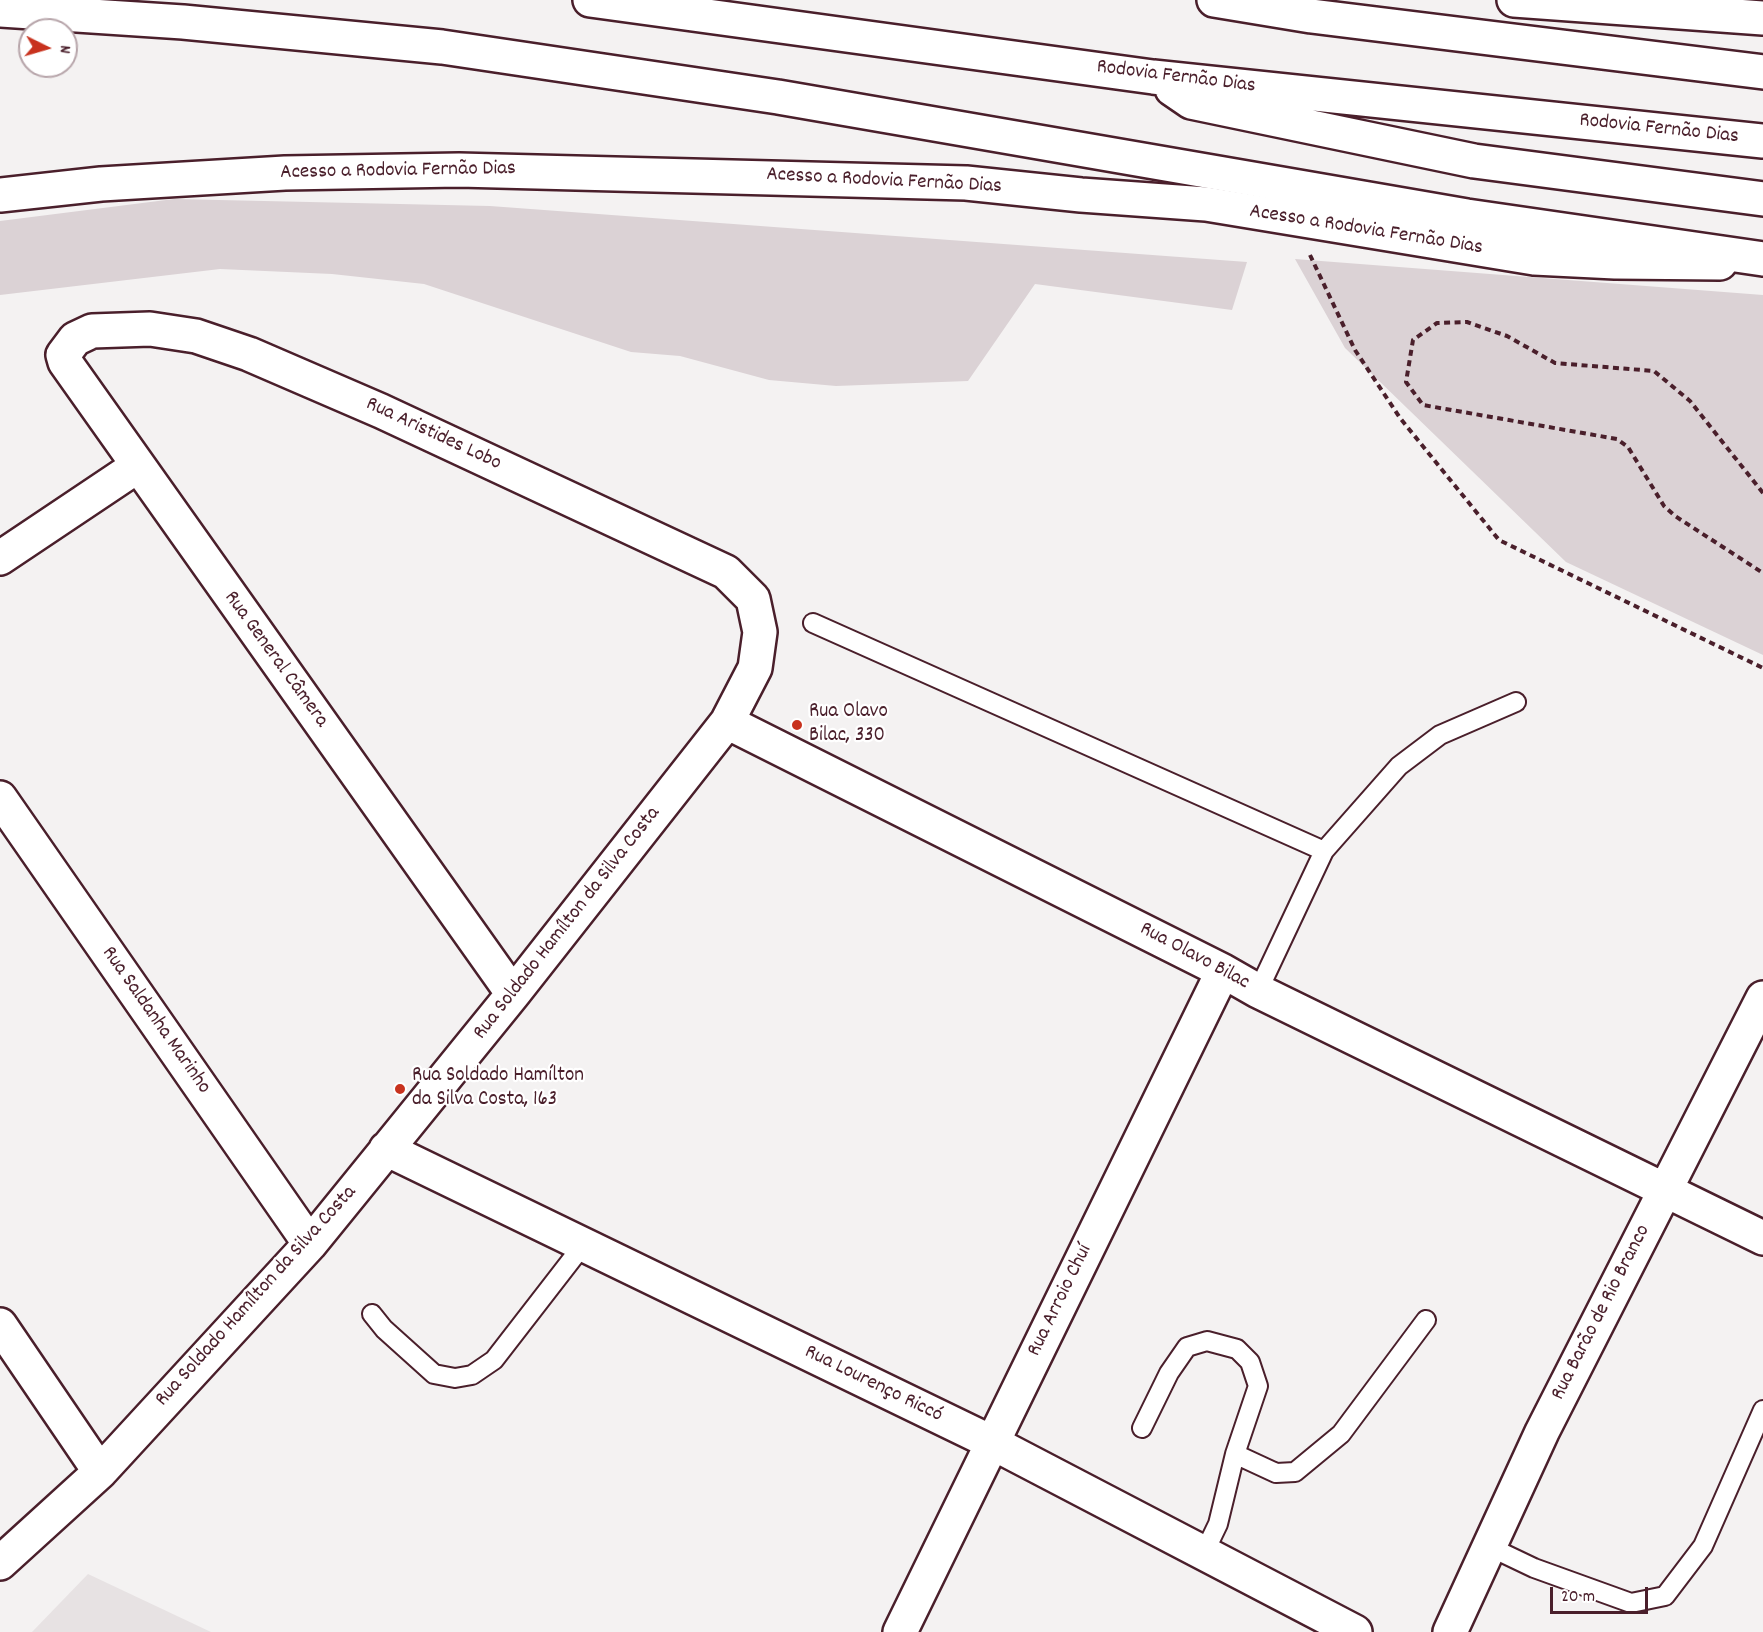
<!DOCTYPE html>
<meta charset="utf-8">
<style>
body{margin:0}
#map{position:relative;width:1763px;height:1632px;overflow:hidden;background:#f4f2f2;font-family:Dekko,sans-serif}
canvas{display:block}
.north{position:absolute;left:18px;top:18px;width:60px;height:60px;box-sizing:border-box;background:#fff;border:2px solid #b7a5aa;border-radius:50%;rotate:95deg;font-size:16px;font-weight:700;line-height:24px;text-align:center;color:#4a1f2b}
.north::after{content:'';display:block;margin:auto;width:21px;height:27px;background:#c8321e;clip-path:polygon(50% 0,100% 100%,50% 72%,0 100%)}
.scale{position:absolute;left:1550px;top:1587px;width:98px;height:27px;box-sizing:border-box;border:3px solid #4a1f2b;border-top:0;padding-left:8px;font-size:18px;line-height:21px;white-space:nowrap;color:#4a1f2b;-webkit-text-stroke:4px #fff;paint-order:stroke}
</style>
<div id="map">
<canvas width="1763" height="1632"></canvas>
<div class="north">N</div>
<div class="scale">20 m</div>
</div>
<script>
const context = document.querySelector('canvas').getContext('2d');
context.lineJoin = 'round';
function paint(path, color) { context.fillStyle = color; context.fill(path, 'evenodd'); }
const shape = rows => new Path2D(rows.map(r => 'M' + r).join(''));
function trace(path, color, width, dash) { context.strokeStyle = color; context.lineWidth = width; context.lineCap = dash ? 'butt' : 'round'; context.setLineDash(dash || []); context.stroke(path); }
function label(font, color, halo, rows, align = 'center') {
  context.font = font + ' Dekko,sans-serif'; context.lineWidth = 4.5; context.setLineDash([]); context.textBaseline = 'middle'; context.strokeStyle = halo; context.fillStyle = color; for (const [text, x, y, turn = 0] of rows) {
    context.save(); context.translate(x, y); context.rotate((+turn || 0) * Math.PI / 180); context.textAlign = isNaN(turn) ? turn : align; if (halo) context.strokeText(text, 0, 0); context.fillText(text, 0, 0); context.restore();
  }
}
paint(shape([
 [88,1574,211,1632,32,1632]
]), '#e7e2e3');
paint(shape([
 [174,199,490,206,1247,262,1232,310,1035,284,968,381,836,386,769,380,680,356,631,352,424,284,332,274,220,269,0,295,0,221],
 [1295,259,1763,295,1763,655,1566,562,1345,348]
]), '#dbd2d5');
const service = shape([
 [813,623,1324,851],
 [1258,991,1324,851,1399,766,1440,735,1516,702],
 [372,1314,384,1329,434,1374,455,1378,472,1375,494,1360,583,1245],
 [1142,1428,1169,1373,1187,1347,1207,1341,1237,1349,1250,1362,1258,1386,1235,1454],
 [1490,1547,1534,1568,1631,1603,1665,1596,1703,1546,1763,1410],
 [1204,1553,1218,1524,1235,1454,1276,1473,1295,1472,1341,1434,1426,1320]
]);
const minor = shape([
 [0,195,101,184,285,173,459,170,966,183,1081,195,1206,204,1534,258,1615,262,1720,263],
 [0,558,136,467],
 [727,722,1223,971,1258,991,1763,1238],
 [0,798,310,1244],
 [386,1149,991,1442,1355,1632],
 [0,1325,100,1472],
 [0,1563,100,1472,310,1244,513,994,727,722,755,668,760,632,753,599,726,572,381,411,249,354,196,336,150,329,92,331,75,339,63,355,65,362,513,994],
 [900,1632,1223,971],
 [1450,1632,1542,1432,1763,998]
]);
const motorway = shape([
 [590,0,1153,77,1763,141],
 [1214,0,1311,16,1763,72],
 [1514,0,1763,18],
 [0,10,183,22,442,47,778,97,1467,216,1763,259],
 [1172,89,1191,102,1474,161,1763,199]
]);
trace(service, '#4a1f2b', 22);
trace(minor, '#4a1f2b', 38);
trace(motorway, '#4a1f2b', 38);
trace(shape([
 [1310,255,1355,350,1400,418,1499,540,1763,668],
 [1763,493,1690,401,1654,371,1555,363,1507,336,1467,322,1437,323,1413,340,1406,382,1423,405,1617,439,1628,447,1664,506,1675,516,1763,573]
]), '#4a1f2b', 4, [6, 4.5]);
trace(service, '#fff', 18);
trace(minor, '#fff', 33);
trace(motorway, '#fff', 33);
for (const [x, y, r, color] of [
 [797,725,6,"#c8321e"],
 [400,1089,6,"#c8321e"]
]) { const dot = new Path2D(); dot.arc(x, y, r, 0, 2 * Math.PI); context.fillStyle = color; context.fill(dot); trace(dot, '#fff', 2); }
label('21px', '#4a1f2b', '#fff', [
 ["Rodovia Fernão Dias",1176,78,7],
 ["Rodovia Fernão Dias",1659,130,6],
 ["Acesso a Rodovia Fernão Dias",398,172,-1],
 ["Acesso a Rodovia Fernão Dias",884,182,3],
 ["Acesso a Rodovia Fernão Dias",1366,231,9],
 ["Rua Aristides Lobo",433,435,25],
 ["Rua General Câmera",275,660,54],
 ["Rua Soldado Hamílton da Silva Costa",568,924,-52],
 ["Rua Olavo Bilac",1194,957,28],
 ["Rua Saldanha Marinho",155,1021,55],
 ["Rua Soldado Hamílton da Silva Costa",257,1297,-48],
 ["Rua Arroio Chuí",1061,1301,-64],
 ["Rua Barão de Rio Branco",1602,1313,-63],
 ["Rua Lourenço Riccó",873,1385,26]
]);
label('21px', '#4a1f2b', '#fff', [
 ["Rua Olavo",809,713],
 ["Bilac, 330",809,737],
 ["Rua Soldado Hamílton",412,1077],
 ["da Silva Costa, 163",412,1101]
], 'left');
</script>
